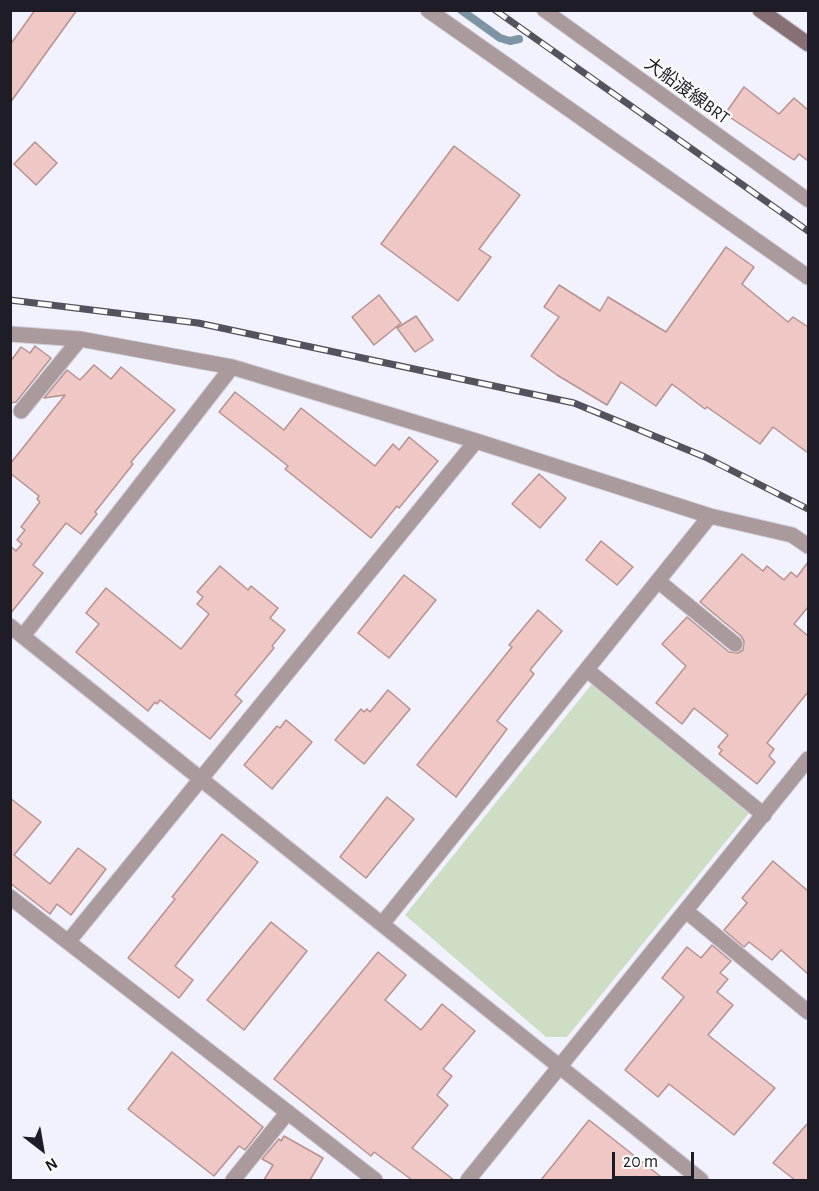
<!DOCTYPE html>
<meta charset="utf-8">
<style>
body{margin:0}
#map{position:relative;width:819px;height:1191px;overflow:hidden;background:#f2f1fe;font-family:"Alegreya Sans",sans-serif}
canvas{display:block}
.frame{position:absolute;inset:0;border:12px solid #1e1c27;pointer-events:none}
.north{position:absolute;left:12px;top:1119px;width:60px;height:60px;-webkit-text-stroke:4px #fff;paint-order:stroke;rotate:149deg;font-size:16px;font-weight:700;line-height:24px;text-align:center;color:#1e1c27}
.north::after{content:'';display:block;margin:auto;width:21px;height:27px;background:#1e1c27;clip-path:polygon(50% 0,100% 100%,50% 72%,0 100%)}
.scale{position:absolute;left:612px;top:1152px;width:82px;height:27px;box-sizing:border-box;border:3px solid #1e1c27;border-top:0;padding-left:8px;font-size:18px;line-height:21px;white-space:nowrap;color:#1e1c27;-webkit-text-stroke:4px #fff;paint-order:stroke}
</style>
<div id="map">
<canvas width="819" height="1191"></canvas>
<div class="frame"></div>
<div class="north">N</div>
<div class="scale">20 m</div>
</div>
<script>
const context = document.querySelector('canvas').getContext('2d');
context.lineJoin = 'round';
function paint(path, color) { context.fillStyle = color; context.fill(path, 'evenodd'); }
const shape = rows => new Path2D(rows.map(r => 'M' + r).join(''));
function trace(path, color, width, dash) { context.strokeStyle = color; context.lineWidth = width; context.lineCap = dash ? 'butt' : 'round'; context.setLineDash(dash || []); context.stroke(path); }
function label(font, color, halo, rows, align = 'center') {
  context.font = font + ' "Alegreya Sans","Noto Sans JP",sans-serif'; context.lineWidth = 4.5; context.setLineDash([]); context.textBaseline = 'middle'; context.strokeStyle = halo; context.fillStyle = color; for (const [text, x, y, turn = 0] of rows) {
    context.save(); context.translate(x, y); context.rotate((+turn || 0) * Math.PI / 180); context.textAlign = isNaN(turn) ? turn : align; if (halo) context.strokeText(text, 0, 0); context.fillText(text, 0, 0); context.restore();
  }
}
paint(shape([
 [592,684,749,813,567,1037,546,1037,405,915]
]), '#cddec4');
trace(shape([
 [461,10,500,38,510,41,519,39]
]), '#7d94a5', 8);
const building = shape([
 [35,10,77,10,10,103,10,45,35,10],
 [744,87,779,114,794,98,808,110,808,161,799,154,794,160,725,114,744,87],
 [35,142,57,163,36,185,14,164,35,142],
 [454,146,520,195,479,249,491,257,458,301,381,244,454,146],
 [726,247,754,267,742,284,788,322,793,317,808,327,808,453,773,427,760,444,707,407,705,409,672,384,656,406,621,382,607,405,557,375,531,356,559,317,544,307,559,285,600,311,608,297,666,332,726,247],
 [379,295,401,323,374,345,352,317,379,295],
 [416,316,433,340,415,352,397,328,416,316],
 [35,346,51,358,16,402,10,403,10,362,21,347,30,353,35,346],
 [94,365,111,379,121,367,175,410,131,462,133,464,95,512,97,514,81,534,66,523,33,565,43,573,10,614,10,546,16,551,22,544,17,540,25,530,21,527,40,502,37,499,39,496,10,473,10,464,65,395,44,398,67,370,80,380,94,365],
 [235,392,284,430,301,408,375,466,393,444,399,450,409,437,438,461,399,508,397,506,371,538,285,469,288,466,219,412,235,392],
 [539,474,566,498,540,528,512,504,539,474],
 [601,541,633,567,617,585,586,560,601,541],
 [742,554,763,571,767,566,784,580,791,572,797,577,808,562,808,607,794,624,808,636,808,692,767,743,774,749,769,756,775,762,757,784,719,754,722,750,718,747,728,735,694,708,682,724,656,703,686,666,662,644,687,617,729,652,738,653,743,650,744,641,741,636,700,602,742,554],
 [220,566,248,590,251,586,278,608,270,618,285,630,272,646,274,648,235,695,242,701,210,739,160,700,157,704,155,702,148,711,76,652,99,624,86,613,106,588,181,649,209,614,197,604,203,597,197,592,220,566],
 [404,575,436,600,389,658,358,633,404,575],
 [538,610,562,631,530,670,534,674,497,721,507,729,456,797,417,765,512,647,509,645,538,610],
 [388,690,410,709,364,764,335,740,361,709,364,712,367,709,370,712,388,690],
 [286,720,312,742,272,789,244,765,277,726,280,728,286,720],
 [387,797,414,819,366,878,340,857,387,797],
 [10,798,41,822,14,855,50,884,78,848,106,869,71,915,57,904,50,914,10,883,10,798],
 [222,834,258,862,175,966,193,980,179,998,128,958,175,899,172,897,222,834],
 [773,861,808,891,808,974,781,950,772,960,749,942,744,947,724,930,747,903,742,898,773,861],
 [271,922,307,951,244,1030,207,1000,271,922],
 [712,945,731,961,720,973,728,979,717,992,733,1005,708,1035,775,1088,734,1135,669,1084,658,1097,625,1070,684,997,662,978,687,947,701,958,712,945],
 [378,952,406,975,385,1000,421,1030,442,1004,475,1031,443,1069,452,1076,437,1095,448,1105,412,1148,454,1180,412,1180,374,1152,371,1156,274,1079,378,952],
 [172,1052,263,1127,245,1150,239,1146,214,1176,128,1109,172,1052],
 [589,1120,665,1180,541,1180,589,1120],
 [808,1123,808,1180,795,1180,773,1163,808,1123],
 [284,1136,323,1158,310,1180,264,1180,273,1165,262,1159,279,1139,281,1141,284,1136]
]);
paint(building, '#efc7c5');
trace(building, '#b69291', 1.5);
const lane = shape([
 [544,10,808,200]
]);
const street = shape([
 [428,10,808,277],
 [10,334,80,339,232,367,476,441,710,516,792,535,808,546],
 [21,411,80,339],
 [658,581,735,644],
 [10,626,701,1180],
 [23,636,232,367],
 [587,670,764,815],
 [10,897,375,1180],
 [686,911,808,1012],
 [382,924,710,516],
 [68,942,476,441],
 [233,1180,288,1112],
 [468,1180,808,759]
]);
const secondary = shape([
 [760,10,808,44]
]);
trace(lane, '#d0cfdc', 16);
trace(street, '#d0cfdc', 17);
trace(secondary, '#d0cfdc', 17);
trace(lane, '#aa9a9c', 14);
trace(street, '#aa9a9c', 15);
trace(secondary, '#877074', 15);
const rail = shape([
 [495,10,808,231],
 [10,300,198,323,574,403,705,457,808,509]
]);
trace(rail, '#54525d', 7);
trace(rail, '#fff', 4.5, [14]);
label('18px', '#1e1c27', '#fff', [
 ["大船渡線BRT",687,91,36]
]);
</script>
